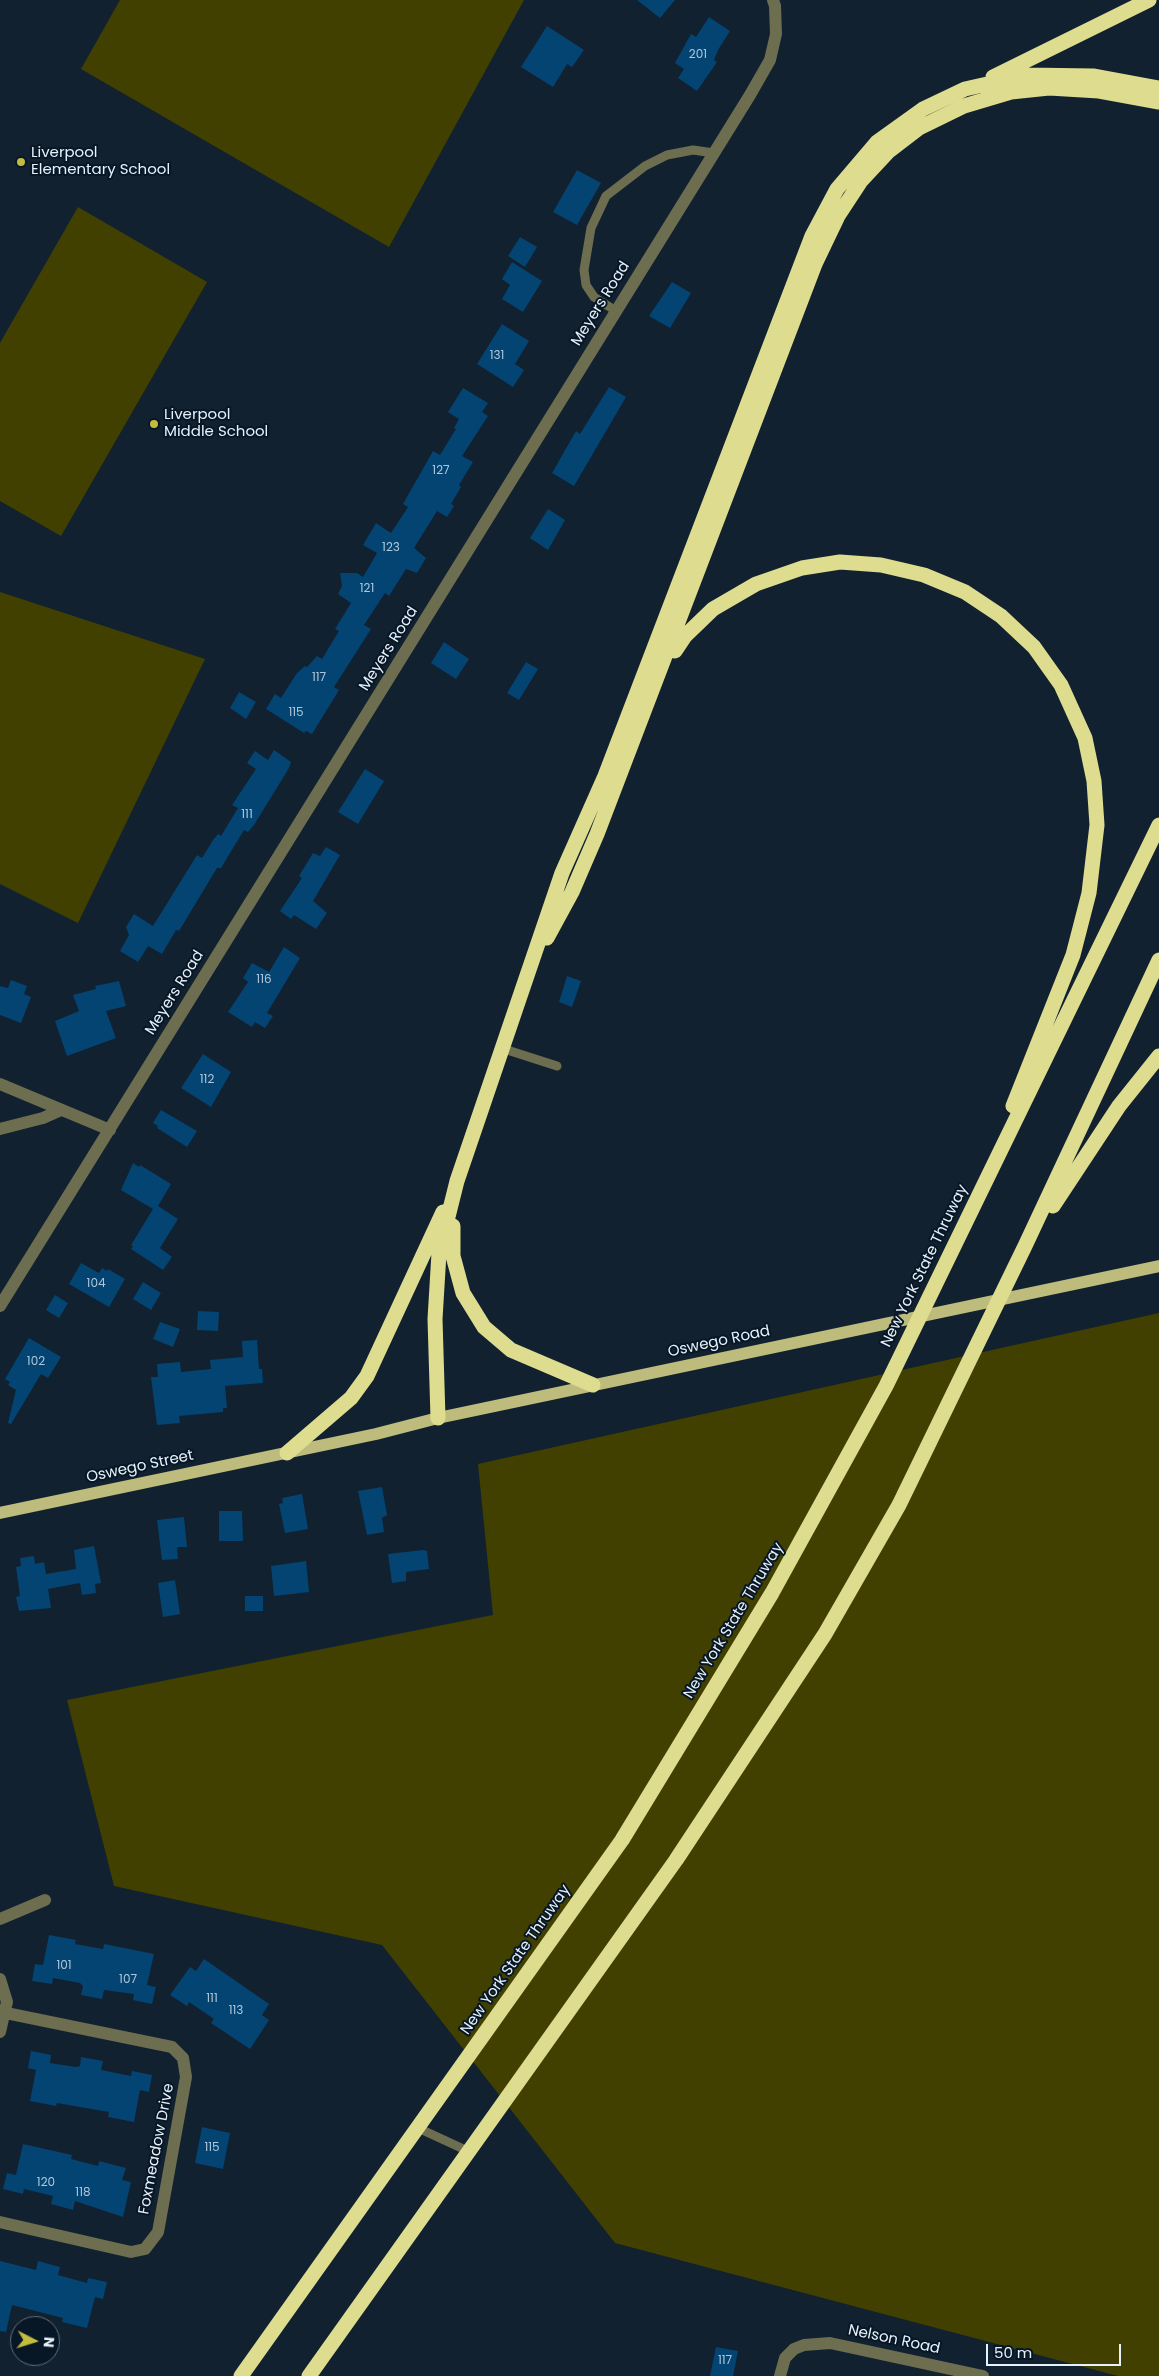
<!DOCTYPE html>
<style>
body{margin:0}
#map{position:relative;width:1159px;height:2376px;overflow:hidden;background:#11212f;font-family:Poppins,sans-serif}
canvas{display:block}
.north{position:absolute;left:10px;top:2316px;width:50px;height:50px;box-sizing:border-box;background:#081725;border:1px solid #616e7b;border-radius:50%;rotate:95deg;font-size:14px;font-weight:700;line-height:20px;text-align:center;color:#e6f1fb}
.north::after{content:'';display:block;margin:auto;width:18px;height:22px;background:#c2bd3f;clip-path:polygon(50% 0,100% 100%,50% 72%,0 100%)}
.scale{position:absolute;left:986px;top:2344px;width:135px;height:22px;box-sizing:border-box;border:2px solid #e6f1fb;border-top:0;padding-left:6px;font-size:15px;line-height:18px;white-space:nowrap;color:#e6f1fb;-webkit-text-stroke:4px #081725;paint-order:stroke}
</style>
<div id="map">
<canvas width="1159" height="2376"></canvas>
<div class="north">N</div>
<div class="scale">50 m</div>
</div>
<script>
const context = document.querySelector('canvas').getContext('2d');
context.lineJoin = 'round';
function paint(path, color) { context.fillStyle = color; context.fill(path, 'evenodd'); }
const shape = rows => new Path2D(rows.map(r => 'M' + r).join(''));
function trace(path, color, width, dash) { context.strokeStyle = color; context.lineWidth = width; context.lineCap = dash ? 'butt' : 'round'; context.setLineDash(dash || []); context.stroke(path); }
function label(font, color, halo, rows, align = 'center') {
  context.font = font + ' Poppins,sans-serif'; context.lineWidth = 4; context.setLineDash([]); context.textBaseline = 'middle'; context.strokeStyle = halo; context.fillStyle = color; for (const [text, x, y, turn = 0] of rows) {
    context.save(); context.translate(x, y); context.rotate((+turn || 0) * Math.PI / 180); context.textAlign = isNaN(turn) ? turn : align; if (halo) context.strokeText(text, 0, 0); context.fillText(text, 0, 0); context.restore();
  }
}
paint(shape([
 [120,0,524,0,389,247,81,69],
 [78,207,207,282,61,536,0,501,0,343],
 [0,592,205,659,78,923,0,884],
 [1159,1313,1159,2376,1118,2376,615,2243,382,1945,114,1886,67,1700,493,1615,478,1464]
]), '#424001');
paint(shape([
 [637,0,675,0,660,18],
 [709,17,730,31,718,50,714,60,717,62,697,91,678,78,684,69,675,63,691,34,696,37],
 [547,26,584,50,572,67,567,64,553,87,521,67],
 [577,170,601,183,577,225,553,212],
 [520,237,537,247,525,267,508,256],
 [512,262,542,281,523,312,502,299,510,285,502,279],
 [672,282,691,293,670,328,649,316],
 [502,324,529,341,515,364,524,370,513,387,477,364],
 [609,387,626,397,574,486,552,473,576,431,580,434],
 [463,388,488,403,482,412,488,416,462,456,473,462,459,485,461,487,451,504,454,506,447,517,437,511,414,548,426,558,417,573,406,569,389,596,385,593,364,625,371,629,334,687,339,690,312,734,306,731,304,733,266,709,275,694,281,698,297,673,305,666,307,667,317,656,322,659,339,631,335,629,351,603,338,594,342,586,340,573,357,573,363,577,377,553,363,545,376,523,391,533,408,507,403,504,433,451,440,455,456,429,454,428,459,419,448,412],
 [548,509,565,520,548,550,530,538],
 [444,642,469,659,456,679,431,663],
 [526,662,538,669,519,700,507,693],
 [239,692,256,702,246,719,230,708],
 [274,750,291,762,289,768,254,825,248,832,244,830,221,868,217,868,179,931,176,930,162,954,148,946,138,962,120,951,129,935,126,927,134,914,153,926,197,855,202,858,213,840,218,834,221,836,238,808,232,805,256,769,247,763,255,751,268,760],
 [365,769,384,781,358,824,338,812],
 [326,847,340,855,313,901,327,913,316,929,294,915,291,919,280,911,302,878,299,876,313,853,320,856],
 [284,947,300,958,267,1013,273,1016,265,1028,255,1022,252,1027,228,1012,248,982,243,978,252,963,269,972],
 [567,976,581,981,572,1007,559,1002],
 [11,980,27,986,24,994,31,997,21,1023,0,1015,0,986,8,988],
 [119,981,126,1006,106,1011,116,1038,67,1056,55,1021,79,1011,73,995,96,989,95,986],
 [203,1054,231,1072,211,1107,181,1088],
 [161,1110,197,1131,187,1147,157,1128,158,1126,153,1123],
 [133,1163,139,1167,140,1165,171,1184,158,1206,178,1219,160,1248,172,1257,163,1270,131,1249,133,1246,131,1245,153,1209,121,1190],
 [81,1263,99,1273,102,1268,107,1271,108,1269,125,1279,109,1307,69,1284],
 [143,1282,161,1293,151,1310,133,1299],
 [55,1295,68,1303,59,1318,46,1310],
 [198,1311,219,1312,218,1331,197,1330],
 [160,1322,180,1329,173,1347,153,1339],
 [29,1338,61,1357,48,1378,41,1374,11,1424,8,1423,16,1390,8,1385,10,1382,5,1379],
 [257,1340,259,1369,262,1369,263,1383,225,1386,227,1408,223,1408,223,1412,179,1416,180,1423,157,1425,151,1377,158,1377,157,1364,180,1362,181,1372,211,1369,210,1360,243,1357,242,1341],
 [382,1487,387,1515,382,1518,384,1532,367,1535,358,1491],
 [302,1494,308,1529,285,1533,279,1504,283,1503,282,1498],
 [219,1511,242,1511,243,1541,219,1541],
 [184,1517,187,1547,177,1547,178,1559,162,1560,157,1520],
 [94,1546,101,1583,95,1584,96,1593,82,1595,80,1583,48,1589,51,1608,19,1611,16,1597,20,1596,16,1567,21,1566,20,1558,34,1556,35,1564,44,1562,46,1574,76,1569,74,1550],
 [423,1550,427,1551,429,1569,406,1572,406,1581,392,1583,388,1554],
 [306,1561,309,1592,274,1596,271,1566],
 [175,1580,180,1614,163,1617,158,1583],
 [245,1596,263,1596,263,1611,245,1611],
 [49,1935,76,1940,75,1944,103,1949,104,1944,154,1954,147,1985,156,1987,152,2004,133,2000,134,1994,104,1990,102,1999,81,1995,83,1986,80,1983,53,1978,52,1984,32,1981,35,1964,43,1965],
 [204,1959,269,2004,262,2015,269,2020,250,2049,211,2023,214,2019,189,2002,187,2006,170,1995,190,1967,196,1971],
 [31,2051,51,2055,50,2063,76,2067,80,2066,81,2057,103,2061,101,2070,131,2076,132,2071,152,2075,149,2092,140,2090,134,2122,108,2117,109,2112,57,2103,56,2106,30,2101,36,2070,28,2068],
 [202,2127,230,2133,223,2169,195,2163],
 [23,2144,72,2155,71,2159,98,2166,99,2161,126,2168,122,2180,131,2182,123,2217,75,2201,73,2210,51,2204,53,2196,24,2189,23,2194,3,2189,7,2173,16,2175],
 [0,2261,36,2270,38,2261,60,2267,58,2275,87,2283,88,2278,107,2282,103,2299,95,2297,87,2328,62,2322,63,2318,12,2305,6,2332,0,2331],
 [716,2347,738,2351,733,2376,710,2376]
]), '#044472');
trace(shape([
 [616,311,594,297,586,285,584,270,591,228,606,196,645,166,667,155,693,150,714,153],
 [501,1048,557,1066],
 [418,2128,470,2152]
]), '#6d6d4f', 9);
trace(shape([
 [0,1084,110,1130],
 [0,1129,43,1118,61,1110],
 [0,1306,750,95,770,60,776,34,775,6,773,0],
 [0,1919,45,1900],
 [0,1979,7,2002,0,2032],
 [0,2222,131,2252,145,2249,158,2232,186,2077,183,2058,172,2047,6,2013],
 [780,2376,785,2358,794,2349,804,2345,830,2343,983,2376]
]), '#6d6d4f', 12);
trace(shape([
 [0,1513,376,1434,438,1418,1159,1266]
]), '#bdbc7d', 12);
trace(shape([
 [993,77,1149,0],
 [675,651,685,636,713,609,756,584,802,568,840,562,881,565,924,575,965,592,1001,616,1034,647,1061,685,1085,738,1094,781,1097,825,1089,893,1073,955,1013,1106],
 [547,938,572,892,597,834,815,264,838,216,861,181,889,151,919,128,964,106,1011,92,1049,88,1099,91,1159,102],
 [1053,1206,1119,1106,1159,1056],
 [453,1226,453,1256,463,1293,484,1327,511,1350,593,1385],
 [438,1418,435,1319,439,1253,457,1181,562,873,605,776,812,236,837,189,877,142,923,109,965,89,1027,75,1093,76,1159,88],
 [287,1453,351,1398,367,1376,443,1212],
 [241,2376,622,1840,772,1593,886,1386,1159,825],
 [309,2376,676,1860,825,1634,899,1505,1025,1246,1159,960]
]), '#dddc8f', 15);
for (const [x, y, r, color] of [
 [21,162,5,"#c2bd3f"],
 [154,424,5,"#c2bd3f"]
]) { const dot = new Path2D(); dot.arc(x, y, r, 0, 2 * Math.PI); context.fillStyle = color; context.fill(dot); trace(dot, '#081725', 2); }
label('12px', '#aec6d9', null, [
 ["201",698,55],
 ["131",497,356],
 ["127",441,471],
 ["123",391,548],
 ["121",367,589],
 ["117",319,678],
 ["115",296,713],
 ["111",247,815],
 ["116",264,980],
 ["112",207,1080],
 ["104",96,1284],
 ["102",36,1362],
 ["101",64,1966],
 ["107",128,1980],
 ["111",212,1999],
 ["113",236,2011],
 ["115",212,2148],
 ["120",46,2183],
 ["118",83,2193],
 ["117",725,2361]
]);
label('15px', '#e6f1fb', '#081725', [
 ["Liverpool",31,153],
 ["Elementary School",31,170],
 ["Liverpool",164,415],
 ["Middle School",164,432]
], 'left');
label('15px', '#e6f1fb', '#081725', [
 ["Meyers Road",601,304,-58],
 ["Meyers Road",389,649,-58],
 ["Meyers Road",175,993,-58],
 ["New York State Thruway",925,1266,-64],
 ["Oswego Road",719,1342,-12],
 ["Oswego Street",140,1467,-12],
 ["New York State Thruway",734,1621,-59],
 ["New York State Thruway",516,1960,-55],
 ["Foxmeadow Drive",157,2149,-79],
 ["Nelson Road",894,2340,12]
]);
</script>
